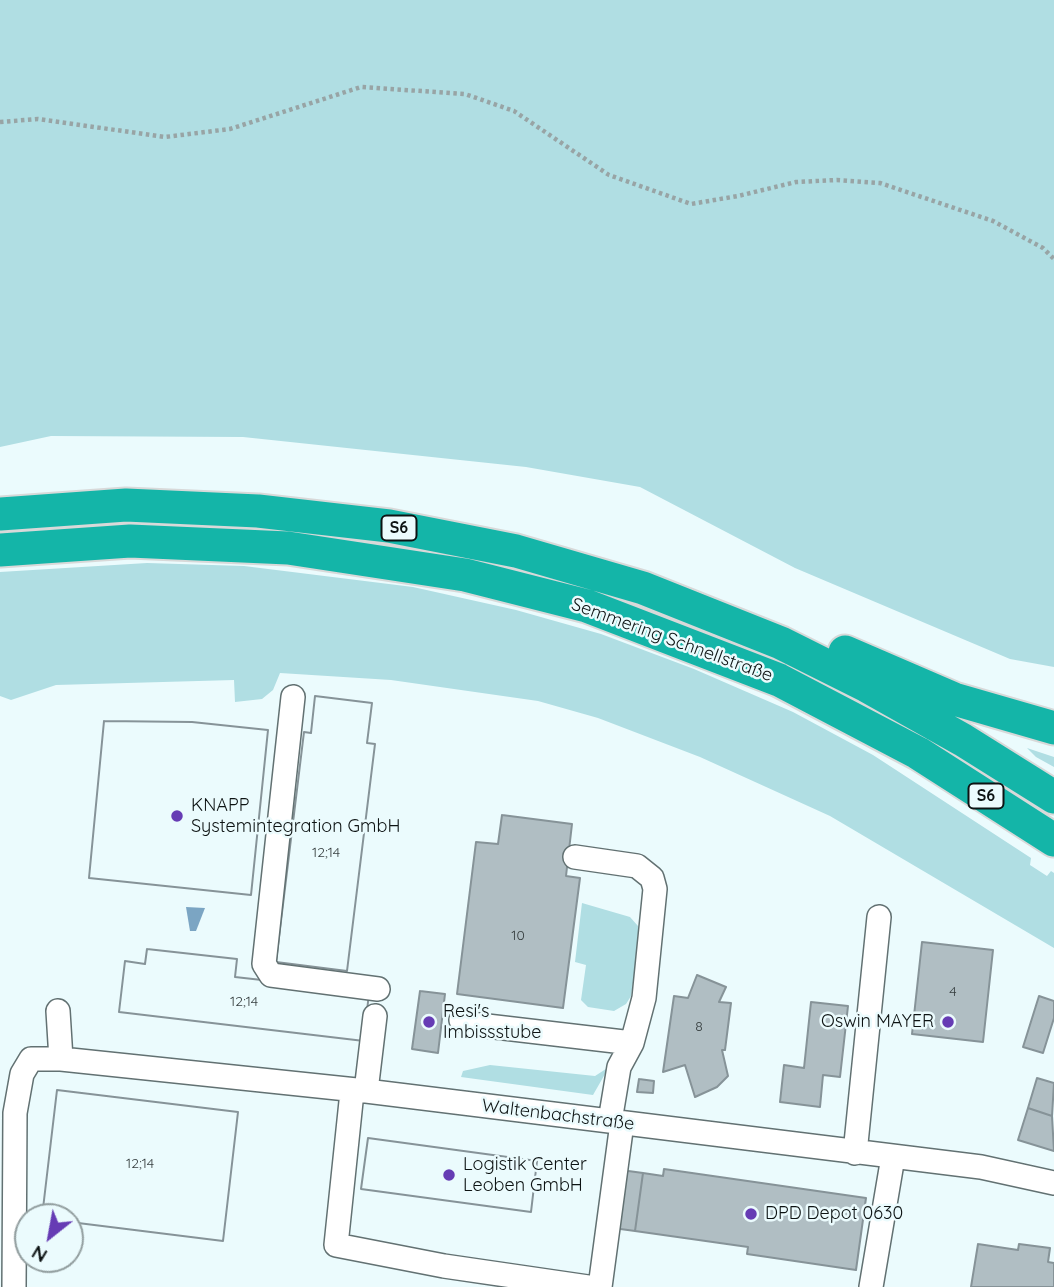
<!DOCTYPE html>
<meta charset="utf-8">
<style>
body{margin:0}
#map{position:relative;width:1054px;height:1287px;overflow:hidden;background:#ebfbfd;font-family:Quicksand,sans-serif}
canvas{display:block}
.north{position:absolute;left:14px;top:1203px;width:70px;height:70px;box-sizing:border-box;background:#ebfbfd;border:2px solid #929e9f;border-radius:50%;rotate:211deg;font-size:19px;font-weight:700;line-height:28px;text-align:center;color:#0d1313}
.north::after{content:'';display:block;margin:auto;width:24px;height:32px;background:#663cb4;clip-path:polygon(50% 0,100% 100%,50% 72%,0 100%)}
</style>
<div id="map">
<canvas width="1054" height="1287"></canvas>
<div class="north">N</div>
</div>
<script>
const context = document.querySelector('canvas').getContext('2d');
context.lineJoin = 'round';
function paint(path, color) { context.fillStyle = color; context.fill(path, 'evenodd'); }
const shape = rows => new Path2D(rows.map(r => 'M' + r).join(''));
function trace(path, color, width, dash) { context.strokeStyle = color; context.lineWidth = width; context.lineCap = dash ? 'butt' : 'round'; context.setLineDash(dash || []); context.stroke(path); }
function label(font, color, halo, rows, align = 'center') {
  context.font = font + ' Quicksand,sans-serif'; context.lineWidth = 5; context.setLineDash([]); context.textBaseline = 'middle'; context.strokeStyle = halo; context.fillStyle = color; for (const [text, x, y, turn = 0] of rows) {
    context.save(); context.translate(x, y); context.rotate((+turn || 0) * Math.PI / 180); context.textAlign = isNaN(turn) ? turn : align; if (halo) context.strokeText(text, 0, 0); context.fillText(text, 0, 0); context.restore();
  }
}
paint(shape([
 [0,0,1054,0,1054,667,1010,659,795,568,640,487,526,467,243,437,51,436,0,447],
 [147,563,244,566,413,587,516,610,601,634,694,669,793,712,873,755,1031,858,1030,865,1047,876,1051,871,1054,873,1054,948,830,816,700,757,598,718,538,701,391,680,280,673,273,690,262,699,235,702,234,680,56,685,11,700,0,696,0,572],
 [1027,748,1054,757,1054,767,1036,757],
 [582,903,630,917,638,926,640,938,631,996,626,1004,614,1011,588,1007,581,1000,586,965,575,962],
 [490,1065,595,1076,609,1067,593,1095,461,1077,463,1071]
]), '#b0dee3');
paint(shape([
 [186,907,205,908,196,931,190,931]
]), '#7ba5c3');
const building = shape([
 [315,696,372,703,367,743,375,744,347,971,276,962,304,732,311,733,315,696],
 [315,696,372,703,367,743,375,744,347,971,276,962,304,732,311,733,315,696],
 [104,721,192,722,268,730,251,895,89,878,104,721],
 [104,721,192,722,268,730,251,895,89,878,104,721],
 [502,815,572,824,566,876,580,878,563,1008,457,994,476,842,498,844,502,815],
 [922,942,993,950,983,1042,912,1034,922,942],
 [147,949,237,959,235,977,369,992,364,1041,119,1012,125,961,145,964,147,949],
 [147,949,237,959,235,977,369,992,364,1041,119,1012,125,961,145,964,147,949],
 [697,975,726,987,719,1002,731,1003,725,1050,722,1050,728,1076,717,1087,695,1097,685,1065,663,1072,674,996,688,998,697,975],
 [420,991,445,994,438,1053,412,1049,420,991],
 [1039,996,1054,1001,1054,1018,1043,1053,1023,1047,1039,996],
 [811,1002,848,1006,840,1077,823,1075,820,1107,780,1102,784,1065,804,1068,811,1002],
 [1037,1078,1054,1083,1052,1116,1028,1108,1037,1078],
 [639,1079,654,1081,653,1093,637,1092,639,1079],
 [57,1090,238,1112,223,1241,70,1222,70,1217,42,1217,57,1090],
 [57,1090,238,1112,223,1241,70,1222,70,1217,42,1217,57,1090],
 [1028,1108,1052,1116,1054,1151,1018,1140,1028,1108],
 [368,1138,537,1161,531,1212,361,1189,368,1138],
 [368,1138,537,1161,531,1212,361,1189,368,1138],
 [664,1169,866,1198,856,1270,747,1254,748,1247,635,1231,643,1173,663,1176,664,1169],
 [621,1170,643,1173,635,1231,613,1228,621,1170],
 [978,1244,1018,1250,1019,1244,1050,1248,1048,1262,1054,1263,1054,1287,971,1287,978,1244]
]);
paint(building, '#b0bec3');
trace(building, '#869398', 2);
const minor = shape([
 [293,697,264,964,271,975,378,989],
 [575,857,637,866,652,878,655,889,644,998,632,1043,619,1067,610,1121],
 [58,1011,61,1059],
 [461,1020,470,1024,632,1043],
 [366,1091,375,1016],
 [352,1092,336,1245,444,1266,588,1287],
 [855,1153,879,917],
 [14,1287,15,1113,22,1074,31,1059,61,1059,366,1091,569,1116,981,1167,1054,1183],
 [600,1287,622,1123],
 [871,1287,893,1157]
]);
const highway = shape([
 [0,514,126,505,258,511,389,526,516,551,643,588,781,643,867,686,963,740,1054,797],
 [0,550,130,541,288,548,465,575,587,606,779,680,918,753,1054,840],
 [845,652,954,699,1054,728]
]);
trace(minor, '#627172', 26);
trace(highway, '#d8d9d9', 37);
trace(shape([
 [0,122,38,119,165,137,230,129,361,87,465,94,514,111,609,175,691,204,738,196,796,182,837,180,880,183,993,221,1043,248,1054,259]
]), '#98a4a5', 4.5, [3.5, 3.5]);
trace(minor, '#fff', 23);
trace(highway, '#14b5a8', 33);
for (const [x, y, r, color] of [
 [177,816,7,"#663cb4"],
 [429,1022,7,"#663cb4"],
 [948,1022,7,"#663cb4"],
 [449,1175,7,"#663cb4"],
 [751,1214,7,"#663cb4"]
]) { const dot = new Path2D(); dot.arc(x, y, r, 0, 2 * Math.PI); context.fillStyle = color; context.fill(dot); trace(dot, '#ebfbfd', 2.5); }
label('14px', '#363e3f', null, [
 ["12;14",326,853],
 ["10",518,936],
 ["4",953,992],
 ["12;14",244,1002],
 ["8",699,1027],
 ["12;14",140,1164]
]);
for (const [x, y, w] of [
 [399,528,35],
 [986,796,35]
]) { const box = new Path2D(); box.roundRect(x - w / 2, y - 12.5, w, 25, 5); context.fillStyle = '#ebfbfd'; context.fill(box); trace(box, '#0d1313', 2); }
label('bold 16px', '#0d1313', null, [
 ["S6",399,528],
 ["S6",986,796]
]);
label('18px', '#0d1313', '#ebfbfd', [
 ["Semmering Schnellstraße",672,640,20],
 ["Waltenbachstraße",558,1115,7]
]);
label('18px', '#0d1313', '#ebfbfd', [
 ["KNAPP",191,806],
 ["Systemintegration GmbH",191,827],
 ["Resi's",443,1012],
 ["Imbissstube",443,1033],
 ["Oswin MAYER",934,1022,"right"],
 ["Logistik Center",463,1165],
 ["Leoben GmbH",463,1186],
 ["DPD Depot 0630",765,1214]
], 'left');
</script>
